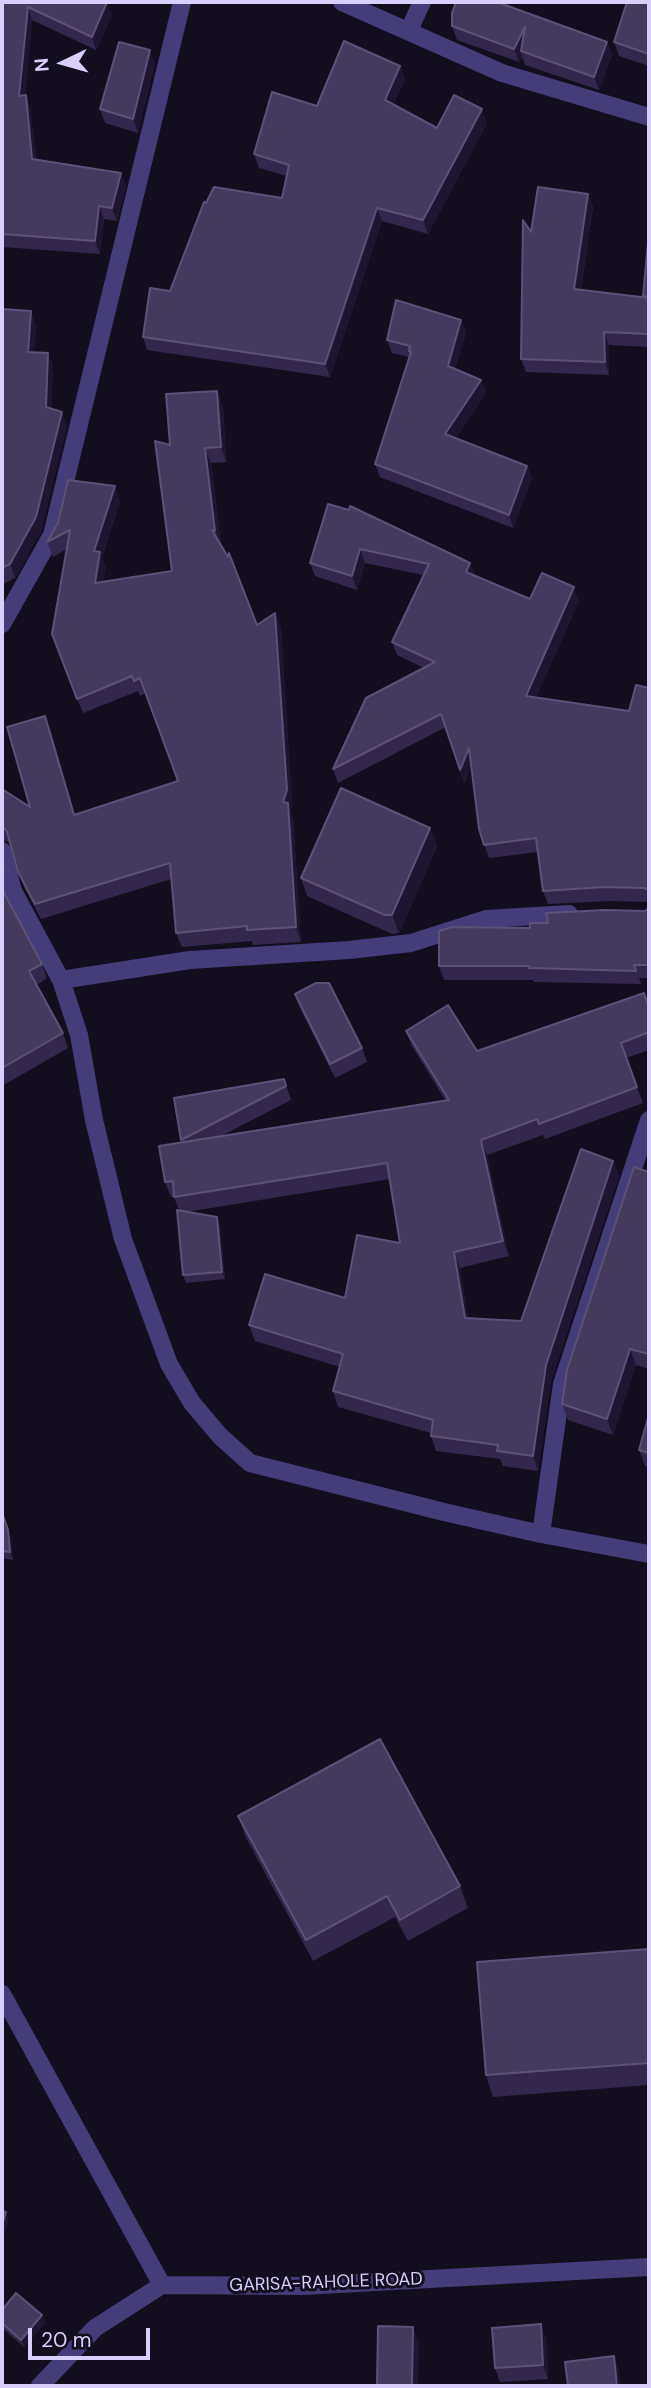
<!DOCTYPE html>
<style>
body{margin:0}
#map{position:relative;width:651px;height:2388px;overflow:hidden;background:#120e1e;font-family:"DM Sans",sans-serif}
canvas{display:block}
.frame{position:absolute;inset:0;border:4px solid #d9cffc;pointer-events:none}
.north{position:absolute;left:28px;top:28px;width:70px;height:70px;-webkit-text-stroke:5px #120e1e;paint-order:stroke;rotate:265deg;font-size:19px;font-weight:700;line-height:28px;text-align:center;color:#d9cffc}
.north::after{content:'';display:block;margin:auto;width:24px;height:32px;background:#d9cffc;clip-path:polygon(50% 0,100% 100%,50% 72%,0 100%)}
.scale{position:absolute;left:28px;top:2328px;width:122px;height:32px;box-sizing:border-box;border:4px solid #d9cffc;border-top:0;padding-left:9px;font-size:21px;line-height:24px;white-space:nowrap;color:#d9cffc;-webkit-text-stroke:5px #120e1e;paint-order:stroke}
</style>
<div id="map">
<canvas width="651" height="2388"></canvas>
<div class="frame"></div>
<div class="north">N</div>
<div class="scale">20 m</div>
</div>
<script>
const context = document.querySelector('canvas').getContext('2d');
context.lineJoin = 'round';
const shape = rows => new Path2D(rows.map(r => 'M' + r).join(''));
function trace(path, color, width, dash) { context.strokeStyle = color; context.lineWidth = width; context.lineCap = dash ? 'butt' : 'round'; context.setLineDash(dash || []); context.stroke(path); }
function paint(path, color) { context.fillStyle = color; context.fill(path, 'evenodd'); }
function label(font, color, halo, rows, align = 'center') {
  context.font = font + ' "DM Sans",sans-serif'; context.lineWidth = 6; context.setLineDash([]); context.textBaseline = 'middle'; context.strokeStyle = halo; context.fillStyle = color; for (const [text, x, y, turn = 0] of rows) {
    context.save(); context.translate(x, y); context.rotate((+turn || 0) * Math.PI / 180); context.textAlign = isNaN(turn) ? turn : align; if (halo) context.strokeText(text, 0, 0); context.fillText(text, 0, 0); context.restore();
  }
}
trace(shape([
 [342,2,502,73,649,117],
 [409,30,422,2],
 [2,624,52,535,182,2],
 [2,851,13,891,61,980,79,1035,94,1120,123,1239,169,1364,192,1403,220,1436,250,1463,444,1512,541,1534,649,1554],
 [61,980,190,960,349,950,411,943,486,919,569,914],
 [541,1534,562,1384,649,1120],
 [2,1994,162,2285],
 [40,2386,95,2328,162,2285,302,2286,649,2267]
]), '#453c7a', 18);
paint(shape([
 [2,2,112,15,96,50,32,20,25,96,30,108,36,159,126,185,117,221,104,219,100,254,2,247],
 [649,2,649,66,619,56,614,42],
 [452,26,607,42,612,55,599,90,525,65,522,56,519,62,457,40],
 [155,64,138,133,105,123,100,109],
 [400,66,405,79,393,105,437,128,487,123,428,234,382,221,330,377,147,350,143,337,170,291,206,203,282,198,287,176,259,168,254,154,317,106],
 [588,194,593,207,581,290,643,297,649,232,649,347,609,345,609,375,526,372,521,359,531,232],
 [2,309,36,325,34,352,48,353,53,367,51,409,62,412,67,426,41,531,15,578,2,585],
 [461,320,466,333,455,369,481,380,486,393,456,438,527,466,532,478,513,528,380,477,375,464,409,357,392,353,387,340],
 [223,406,226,462,211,463,221,545,257,625,275,613,281,628,292,805,290,811,293,818,301,942,253,945,252,941,182,947,176,933,171,879,41,919,24,887,10,844,9,842,2,840,2,789,30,807,51,731,75,815,178,781,145,693,140,696,138,691,83,713,57,649,67,549,53,557,47,542,120,501,102,558,106,567,103,581,172,571,170,445],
 [328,504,470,563,475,575,530,599,579,601,536,697,629,711,649,688,649,902,609,901,548,904,543,891,538,852,489,858,479,829,471,767,464,783,446,727,338,783,333,769,424,668,397,655,392,642,423,575,365,563,357,590,315,576,310,563],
 [430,828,437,846,399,933,392,934,307,896,301,878],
 [2,889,42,964,47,978,37,985,63,1033,68,1048,2,1086],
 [649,908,649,978,639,978,641,984,534,982,533,980,444,980,439,966,530,928,548,923,645,911],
 [295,994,362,1048,367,1062,335,1078,300,1008],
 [649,1008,649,1050,626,1058,643,1103,545,1139,543,1135,487,1155,509,1256,460,1268,468,1318,521,1321,613,1161,619,1176,551,1381,538,1471,503,1466,500,1459,436,1451,431,1436,431,1433,338,1407,333,1391,340,1367,255,1341,249,1325,345,1298,400,1243,390,1179,186,1212,217,1217,220,1225,225,1279,186,1283,183,1275,179,1210,174,1197,171,1197,165,1182,182,1142,181,1140,284,1079,291,1100,221,1136,445,1100,412,1046,406,1031,477,1051],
 [649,1172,649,1369,636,1365,613,1435,568,1420,562,1404],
 [649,1418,649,1467,645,1466,639,1450],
 [2,1516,11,1537,13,1560,2,1558],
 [238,1816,460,1886,468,1908,408,1941,395,1917,313,1961,246,1838],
 [649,1949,649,2085,493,2097,486,2075],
 [2,2310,42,2315,45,2323,24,2347,2,2328],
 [546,2338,548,2379,500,2382,495,2368]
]), '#33284b');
paint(shape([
 [107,2,112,15,96,50,92,37],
 [28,7,32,20,24,109,19,96],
 [525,27,521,51,522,56,519,62,514,49],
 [607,42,612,55,599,90,594,77],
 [150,50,155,64,138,133,133,119],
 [400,66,405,79,390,114,385,100],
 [26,95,30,108,37,172,32,159],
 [482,109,487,123,428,234,423,220],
 [121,173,126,185,117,221,112,208],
 [588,194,593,207,579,302,574,289],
 [99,206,104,219,100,254,95,241],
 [377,208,382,221,330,377,325,364],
 [31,311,36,325,33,366,28,352],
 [461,320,466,333,453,378,448,366],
 [604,332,609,345,609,375,605,362],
 [48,353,53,367,51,421,46,407],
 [481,380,486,393,450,447,445,434],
 [217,391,223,406,226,462,221,447],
 [62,412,67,426,41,531,15,578,10,564],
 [205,448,211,463,221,546,215,531],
 [527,466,532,478,513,528,509,515],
 [115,486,120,501,102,558,106,567,101,597,95,583,94,551],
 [360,549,365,563,357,590,352,576],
 [470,563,475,576,466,572],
 [574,587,579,601,531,709,526,696],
 [275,613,281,628,292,805,290,811,293,818,301,942,296,927,283,802],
 [45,716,51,731,79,830,74,815],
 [469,748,474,762,464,783,460,770],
 [430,828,437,846,399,933,392,915],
 [481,1140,487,1155,509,1256,503,1241],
 [613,1161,619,1176,551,1381,538,1471,533,1456,546,1365],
 [217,1217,220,1225,225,1279,222,1272],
 [454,1252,460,1268,470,1333,465,1318],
 [630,1349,636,1365,613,1435,607,1419],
 [8,1530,11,1537,13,1560,10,1552],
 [6,2212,9,2219,2,2243,2,2226],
 [42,2315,45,2323,24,2347,21,2340],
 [541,2324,546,2338,548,2379,543,2365],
 [413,2327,419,2343,418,2386,412,2386],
 [614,2356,619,2370,621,2386,617,2386]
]), '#1e1631');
const building = shape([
 [2,2,107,2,92,37,28,7,19,96,26,95,32,159,121,173,112,208,99,206,95,241,2,234,2,2],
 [456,2,497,2,607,42,594,77,521,51,525,27,514,49,452,26,452,13,456,2],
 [627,2,649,2,649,54,614,42,627,2],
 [344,41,400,66,385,100,437,128,454,95,482,109,423,220,377,208,325,364,143,337,150,288,170,291,204,202,206,203,214,187,282,198,289,165,254,154,272,92,317,106,344,41],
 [119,42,150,50,133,119,100,109,119,42],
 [538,187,588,194,574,289,649,298,649,334,604,332,605,362,521,359,523,220,531,232,538,187],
 [649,232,649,297,643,296,649,232],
 [396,300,461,320,448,366,481,380,445,434,527,466,509,515,375,464,411,352,409,351,410,346,387,340,396,300],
 [2,309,31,311,28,352,48,353,46,407,62,412,36,517,10,564,2,568,2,309],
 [217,391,221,447,205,448,215,531,212,530,228,557,229,553,257,625,275,613,287,790,283,802,288,803,296,927,247,930,247,926,176,933,170,863,35,904,18,872,7,832,4,828,2,827,2,789,30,807,7,727,45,716,74,815,178,781,140,678,134,681,132,676,77,699,52,634,70,530,47,542,58,523,68,480,115,486,94,551,100,552,95,583,172,571,155,441,170,445,166,394,217,391],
 [328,504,349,510,350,506,470,563,466,572,530,599,542,573,574,587,526,696,629,711,636,685,649,688,649,890,644,888,605,887,543,891,536,838,484,845,479,829,469,748,460,770,441,714,333,769,366,698,435,662,392,642,429,564,360,549,352,576,310,563,328,504],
 [341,788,430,828,392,915,385,915,301,878,341,788],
 [2,889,42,964,29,971,63,1033,2,1068,2,889],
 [649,908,649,965,634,965,636,971,529,968,529,966,439,966,439,931,452,927,530,928,530,923,548,923,546,913,605,910,645,911,649,908],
 [316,983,329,983,362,1048,330,1064,295,994,316,983],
 [644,993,649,1009,649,1032,621,1043,637,1087,539,1124,537,1119,481,1140,503,1241,454,1252,465,1318,521,1321,581,1149,613,1161,546,1365,533,1456,497,1451,498,1445,431,1436,433,1420,333,1391,343,1354,249,1325,265,1274,345,1298,357,1235,400,1243,387,1163,174,1197,173,1181,165,1182,159,1146,449,1100,406,1031,448,1005,477,1051,644,993],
 [284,1079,286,1086,181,1140,174,1098,284,1079],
 [634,1167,649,1172,649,1354,630,1349,607,1419,562,1404,567,1370,634,1167],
 [177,1210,217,1217,222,1272,183,1275,177,1210],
 [648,1418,649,1418,649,1453,639,1450,648,1418],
 [3,1515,8,1530,10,1552,2,1551,2,1516,3,1515],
 [380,1739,460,1886,400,1920,387,1896,306,1940,238,1816,380,1739],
 [649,1949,649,2063,486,2075,477,1962,649,1949],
 [2,2211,6,2212,2,2226,2,2211],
 [16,2293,42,2315,21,2340,2,2323,2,2310,16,2293],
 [541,2324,543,2365,495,2368,492,2328,541,2324],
 [378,2326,413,2327,412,2386,377,2386,378,2326],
 [614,2356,617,2386,568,2386,565,2362,614,2356]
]);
paint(building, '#443a5e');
trace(building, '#5c5177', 2);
label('18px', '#d9cffc', '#120e1e', [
 ["GARISA-RAHOLE ROAD",326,2283,-2]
]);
</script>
